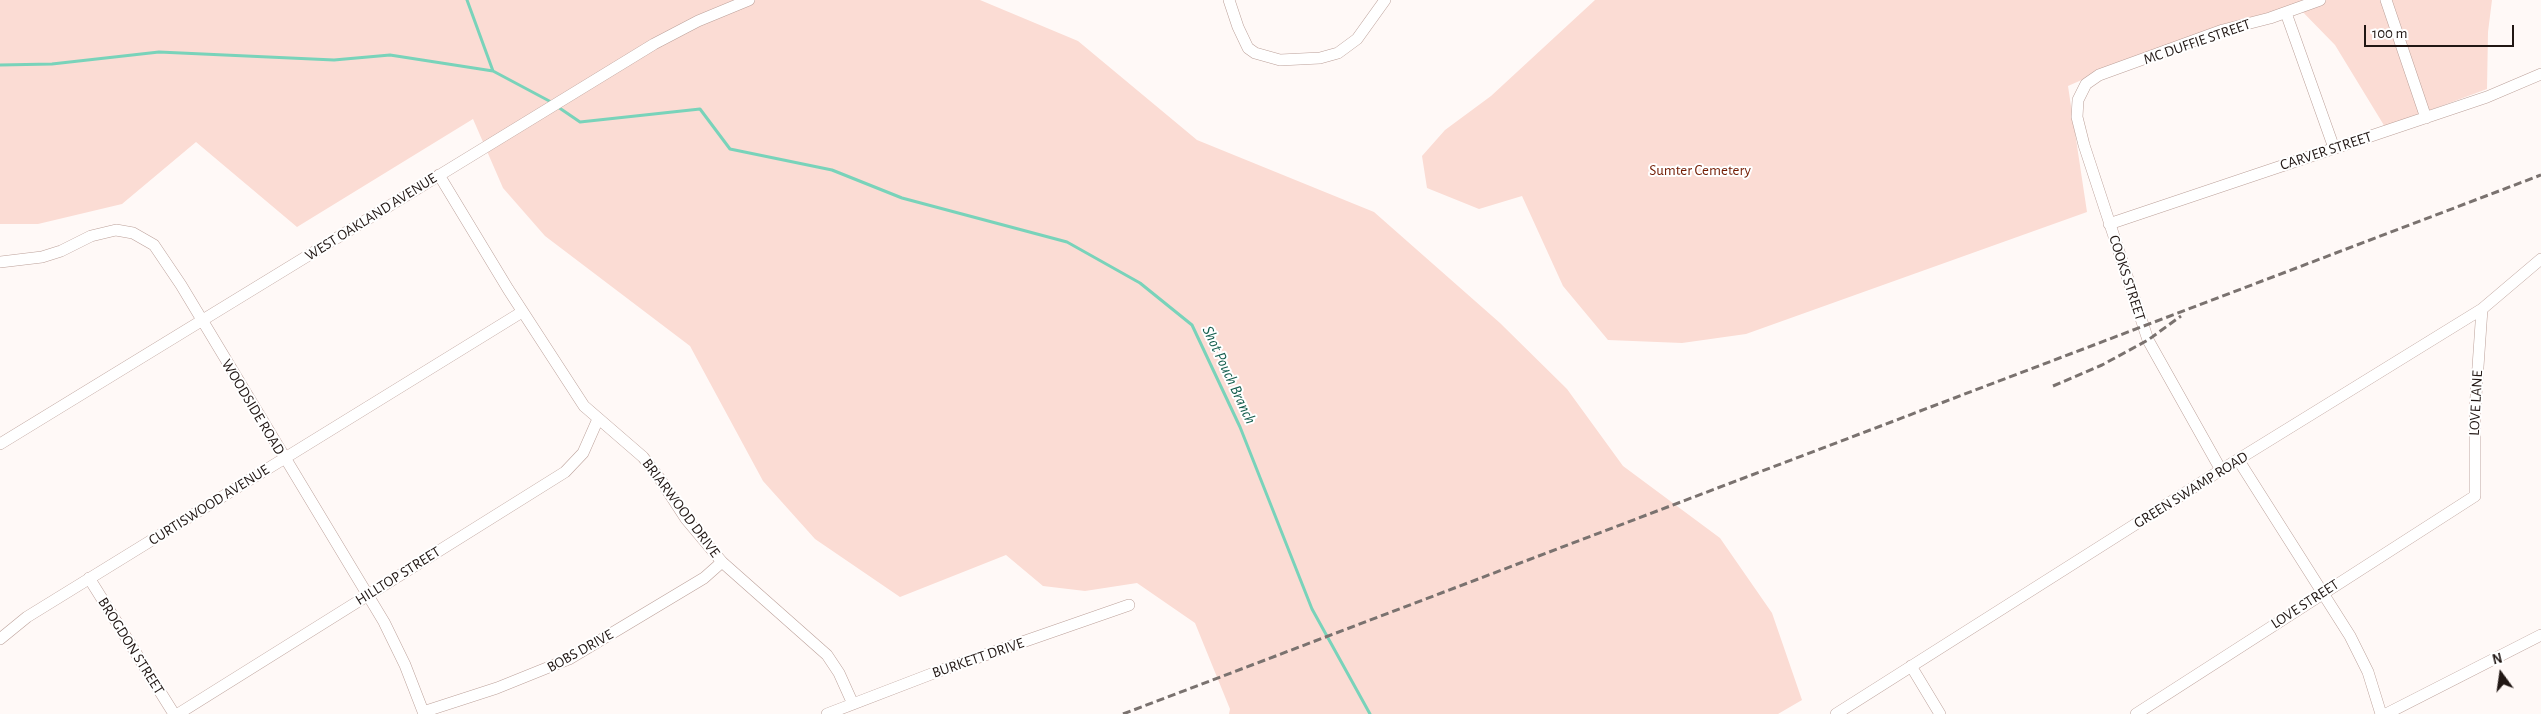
<!DOCTYPE html>
<style>
body{margin:0}
#map{position:relative;width:2541px;height:714px;overflow:hidden;background:#fff9f7;font-family:"Alegreya Sans",sans-serif}
canvas{display:block}
.north{position:absolute;left:2476px;top:649px;width:50px;height:50px;-webkit-text-stroke:4px #fff;paint-order:stroke;rotate:346deg;font-size:14px;font-weight:700;line-height:20px;text-align:center;color:#211714}
.north::after{content:'';display:block;margin:auto;width:18px;height:22px;background:#211714;clip-path:polygon(50% 0,100% 100%,50% 72%,0 100%)}
.scale{position:absolute;left:2364px;top:25px;width:150px;height:22px;box-sizing:border-box;border:2px solid #211714;border-top:0;padding-left:6px;font-size:15px;line-height:18px;white-space:nowrap;color:#211714;-webkit-text-stroke:4px #fff;paint-order:stroke}
</style>
<div id="map">
<canvas width="2541" height="714"></canvas>
<div class="north">N</div>
<div class="scale">100 m</div>
</div>
<script>
const context = document.querySelector('canvas').getContext('2d');
context.lineJoin = 'round';
function paint(path, color) { context.fillStyle = color; context.fill(path, 'evenodd'); }
const shape = rows => new Path2D(rows.map(r => 'M' + r).join(''));
function trace(path, color, width, dash) { context.strokeStyle = color; context.lineWidth = width; context.lineCap = dash ? 'butt' : 'round'; context.setLineDash(dash || []); context.stroke(path); }
function label(font, color, halo, rows, align = 'center') {
  context.font = font + ' "Alegreya Sans",sans-serif'; context.lineWidth = 4; context.setLineDash([]); context.textBaseline = 'middle'; context.strokeStyle = halo; context.fillStyle = color; for (const [text, x, y, turn = 0] of rows) {
    context.save(); context.translate(x, y); context.rotate((+turn || 0) * Math.PI / 180); context.textAlign = isNaN(turn) ? turn : align; if (halo) context.strokeText(text, 0, 0); context.fillText(text, 0, 0); context.restore();
  }
}
paint(shape([
 [0,0,980,0,1078,41,1197,140,1374,212,1500,323,1567,389,1623,466,1720,538,1772,613,1802,700,1778,714,1229,714,1230,709,1195,623,1137,583,1085,591,1043,586,1006,555,900,597,815,539,763,481,690,346,545,236,503,188,473,119,297,227,196,142,122,204,38,224,0,224],
 [1595,0,2492,0,2488,32,2487,89,2385,127,2335,45,2295,4,2136,56,2068,86,2087,212,1746,334,1682,343,1608,340,1563,286,1522,196,1479,209,1427,188,1422,156,1445,130,1491,96]
]), '#fbdcd4');
trace(shape([
 [467,0,493,71],
 [0,65,52,64,159,52,334,60,390,55,493,71,553,103],
 [558,107,580,122,700,109,730,149,832,170,902,198,1067,242,1140,283,1192,325,1240,427,1312,609,1370,714]
]), '#79d3ba', 3);
const minor = shape([
 [1229,0,1238,27,1248,48,1255,53,1280,60,1320,58,1338,53,1357,39,1385,0],
 [2386,0,2426,118],
 [2286,13,2334,148],
 [439,175,508,289,584,406,643,457,660,479,686,519,722,562,827,655,839,673,853,704],
 [2109,224,2487,97,2541,74],
 [0,262,42,257,61,251,91,236,116,230,133,233,154,245,181,285,384,622,405,665,424,714],
 [0,444,654,44,698,21,749,0],
 [2239,461,2350,636,2368,672,2381,714],
 [2221,470,2148,340,2084,145,2077,117,2078,100,2086,84,2099,75,2223,30,2270,18,2320,0],
 [89,578,174,714],
 [0,639,27,617,522,312],
 [1911,666,1940,714],
 [423,712,497,688,569,659,704,578,722,562],
 [178,714,565,472,583,453,598,419],
 [827,714,939,671,1129,605],
 [1836,714,2221,470,2482,309,2541,259],
 [2136,714,2475,496,2475,410,2482,309],
 [2386,714,2541,635]
]);
trace(minor, '#bca19a', 12);
trace(minor, '#fff', 11);
trace(shape([
 [2053,386,2102,365,2148,340,2181,316],
 [1123,714,2541,175]
]), '#7a726f', 3, [8, 4]);
label('15px', '#211714', '#fff', [
 ["MC DUFFIE STREET",2197,42,-19],
 ["CARVER STREET",2326,151,-18],
 ["WEST OAKLAND AVENUE",371,217,-32],
 ["COOKS STREET",2127,278,72],
 ["LOVE LANE",2476,403,-87],
 ["WOODSIDE ROAD",253,407,59],
 ["GREEN SWAMP ROAD",2191,490,-32],
 ["CURTISWOOD AVENUE",209,505,-32],
 ["BRIARWOOD DRIVE",681,508,53],
 ["HILLTOP STREET",398,576,-32],
 ["LOVE STREET",2305,604,-33],
 ["BROGDON STREET",131,646,58],
 ["BOBS DRIVE",580,651,-29],
 ["BURKETT DRIVE",978,658,-19]
]);
label('15px', '#731e05', '#fff', [
 ["Sumter Cemetery",1700,170]
]);
label('italic 16px', '#155e4e', '#fff', [
 ["Shot Pouch Branch",1229,375,65]
]);
</script>
